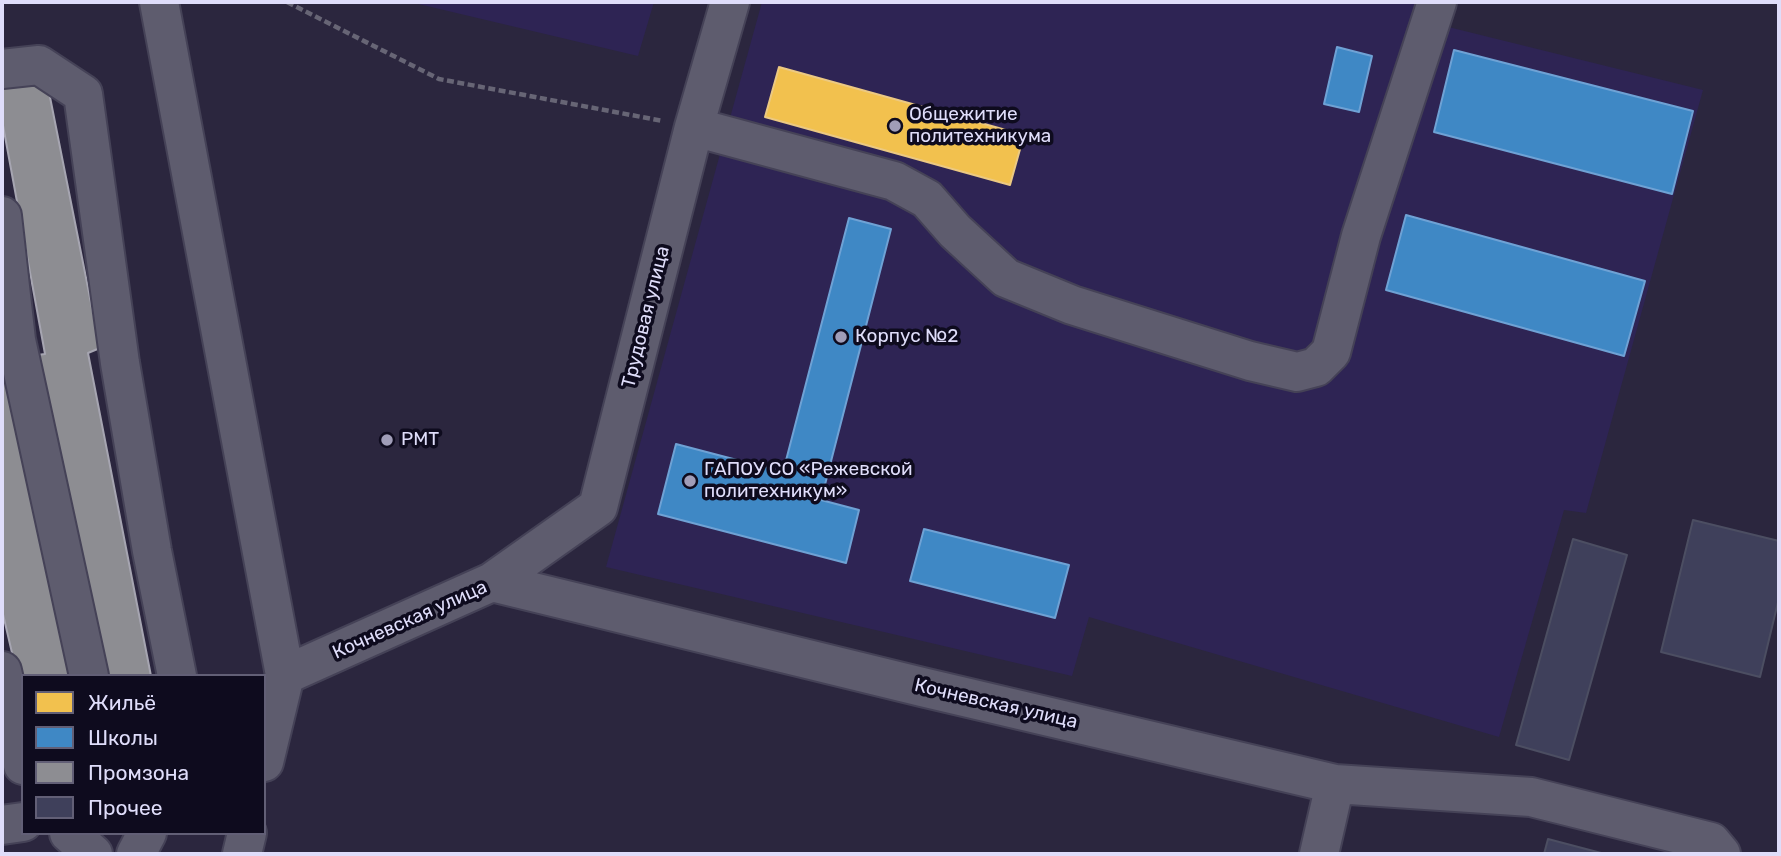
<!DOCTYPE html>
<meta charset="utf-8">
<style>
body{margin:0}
#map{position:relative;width:1781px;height:856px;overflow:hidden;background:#2b263e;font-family:Rubik,sans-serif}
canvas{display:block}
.frame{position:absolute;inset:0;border:4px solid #dfddfa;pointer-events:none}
.legend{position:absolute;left:21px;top:674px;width:245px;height:161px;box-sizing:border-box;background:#0e0b1e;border:2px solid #625f76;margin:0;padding:9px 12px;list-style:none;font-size:21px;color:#dfddfa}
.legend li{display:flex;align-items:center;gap:14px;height:35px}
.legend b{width:35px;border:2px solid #625f76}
</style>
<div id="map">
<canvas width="1781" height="856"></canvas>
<div class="frame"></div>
<ul class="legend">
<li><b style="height:19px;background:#f2c14e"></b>Жильё</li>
<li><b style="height:19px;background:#3f88c5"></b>Школы</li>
<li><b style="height:19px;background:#8d8d92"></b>Промзона</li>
<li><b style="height:19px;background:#3f405b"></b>Прочее</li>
</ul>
</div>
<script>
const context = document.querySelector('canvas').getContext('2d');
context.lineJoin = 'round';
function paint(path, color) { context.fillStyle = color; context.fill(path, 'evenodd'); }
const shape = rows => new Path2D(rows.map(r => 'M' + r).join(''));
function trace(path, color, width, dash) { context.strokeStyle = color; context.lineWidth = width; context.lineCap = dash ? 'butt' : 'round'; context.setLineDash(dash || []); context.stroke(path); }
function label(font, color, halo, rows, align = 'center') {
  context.font = font + ' Rubik,sans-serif'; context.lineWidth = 7; context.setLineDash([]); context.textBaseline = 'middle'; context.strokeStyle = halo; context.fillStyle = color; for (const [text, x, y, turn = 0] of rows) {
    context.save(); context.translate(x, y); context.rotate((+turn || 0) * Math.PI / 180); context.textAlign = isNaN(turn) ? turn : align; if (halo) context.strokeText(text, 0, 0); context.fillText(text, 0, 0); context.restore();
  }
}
paint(shape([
 [410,2,654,2,638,56],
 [762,2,1420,2,1416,19,1703,90,1586,513,1564,510,1499,737,1089,617,1072,676,606,567]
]), '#2e2454');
const homes = shape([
 [779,67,1024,135,1010,185,765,117,779,67]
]);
paint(homes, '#f2c14e');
trace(homes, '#ecc982', 2);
const schools = shape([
 [1337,47,1372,56,1359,112,1324,104,1337,47],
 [1454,50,1693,111,1672,194,1434,132,1454,50],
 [1406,215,1645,281,1624,356,1386,290,1406,215],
 [849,218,891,229,821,500,859,510,846,563,658,514,676,444,783,472,849,218],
 [924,529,1069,565,1055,618,910,581,924,529]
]);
paint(schools, '#3f88c5');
trace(schools, '#6fa2d5', 2);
const industry = shape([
 [46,77,100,348,88,353,151,676,101,676,29,356,45,354,2,120,2,86,46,77],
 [2,355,75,676,23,676,23,700,2,610,2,355]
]);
paint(industry, '#8d8d92');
trace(industry, '#a6a5b1', 2);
const building = shape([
 [1693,520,1779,541,1779,598,1760,677,1661,652,1693,520],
 [1573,539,1627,555,1569,760,1516,745,1573,539],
 [1548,839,1605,854,1544,854,1548,839]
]);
paint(building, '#3f405b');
trace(building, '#4c4e62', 2);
const minor = shape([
 [159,2,285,675,264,762],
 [2,69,39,65,83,94,120,363,152,551,177,676],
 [694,127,894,181,927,199,955,231,1006,278,1072,305,1250,361,1297,372,1316,367,1331,352,1361,236,1437,2],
 [2,216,16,340,89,676],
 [492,582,598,507,694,127,730,2],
 [2,671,23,765],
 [285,675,492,582,922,687,1335,784,1531,797,1711,842,1721,854],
 [2,825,23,822],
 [69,833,93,854],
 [136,854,147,833],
 [242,854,247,833],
 [1319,854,1335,784]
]);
trace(minor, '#454257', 42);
trace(shape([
 [287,2,439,79,663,121]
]), '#676575', 4.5, [7, 3.5]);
trace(minor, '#5e5c6e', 38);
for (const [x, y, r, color] of [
 [895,126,7,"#a09db8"],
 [841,337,7,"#a09db8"],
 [387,440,7,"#a09db8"],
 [690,481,7,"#a09db8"]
]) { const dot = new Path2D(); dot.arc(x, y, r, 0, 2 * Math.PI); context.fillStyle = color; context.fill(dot); trace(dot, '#0e0b1e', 2.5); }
label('19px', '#dfddfa', '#0e0b1e', [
 ["Общежитие",909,115],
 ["политехникума",909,137],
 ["Корпус №2",855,337],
 ["РМТ",401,440],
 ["ГАПОУ СО «Режевской",704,470],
 ["политехникум»",704,492]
], 'left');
label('19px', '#dfddfa', '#0e0b1e', [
 ["Трудовая улица",646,317,-76],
 ["Кочневская улица",410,620,-24],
 ["Кочневская улица",996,704,13]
]);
</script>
